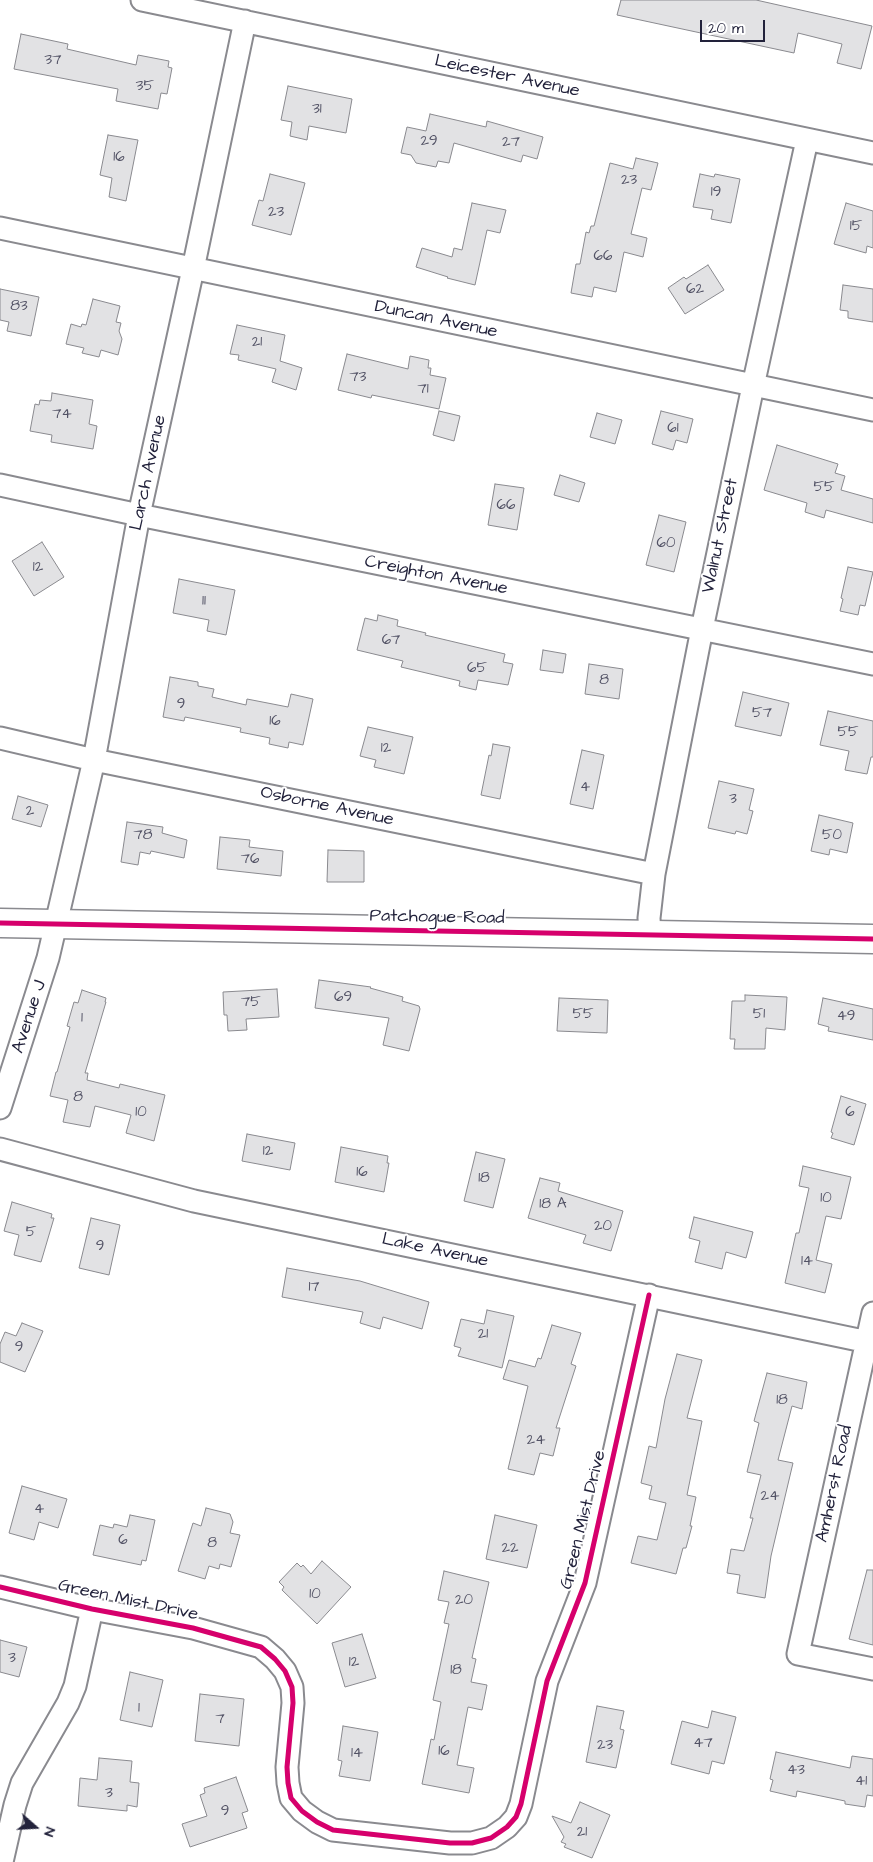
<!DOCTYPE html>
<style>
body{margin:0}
#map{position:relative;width:873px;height:1862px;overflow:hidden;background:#fff;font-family:"Architects Daughter",sans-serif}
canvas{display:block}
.north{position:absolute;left:10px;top:1802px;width:50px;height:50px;-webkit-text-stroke:4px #fff;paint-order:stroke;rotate:109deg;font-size:14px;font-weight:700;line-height:20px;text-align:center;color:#22223b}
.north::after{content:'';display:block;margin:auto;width:18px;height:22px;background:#22223b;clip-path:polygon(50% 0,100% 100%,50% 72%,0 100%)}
.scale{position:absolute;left:700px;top:20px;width:65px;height:22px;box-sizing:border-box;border:2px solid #22223b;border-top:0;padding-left:6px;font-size:15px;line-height:18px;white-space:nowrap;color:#22223b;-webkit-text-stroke:4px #fff;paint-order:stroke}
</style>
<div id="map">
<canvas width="873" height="1862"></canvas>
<div class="north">N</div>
<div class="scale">20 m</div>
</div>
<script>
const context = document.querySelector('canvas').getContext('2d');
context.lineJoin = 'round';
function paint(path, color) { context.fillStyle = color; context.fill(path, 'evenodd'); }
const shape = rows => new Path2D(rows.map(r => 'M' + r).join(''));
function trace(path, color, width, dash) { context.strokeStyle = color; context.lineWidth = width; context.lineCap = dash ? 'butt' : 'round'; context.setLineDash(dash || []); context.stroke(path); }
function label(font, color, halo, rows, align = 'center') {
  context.font = font + ' "Architects Daughter",sans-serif'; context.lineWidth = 4; context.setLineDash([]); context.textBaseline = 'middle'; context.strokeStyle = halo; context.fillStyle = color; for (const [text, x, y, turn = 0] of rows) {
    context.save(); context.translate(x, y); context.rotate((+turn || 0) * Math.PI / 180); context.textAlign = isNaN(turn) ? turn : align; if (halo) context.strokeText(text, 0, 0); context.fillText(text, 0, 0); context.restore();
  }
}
const building = shape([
 [621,0,756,0,872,26,861,69,837,63,842,44,798,33,794,53,617,15,621,0],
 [21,34,68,44,67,49,136,65,138,55,169,61,168,67,172,68,167,94,161,93,158,109,116,101,118,89,14,69,21,34],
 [288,86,352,99,346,133,309,126,307,140,290,136,292,122,281,120,288,86],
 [430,114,486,127,487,121,543,137,537,159,523,155,521,162,454,143,449,163,438,161,436,167,416,163,411,155,401,153,407,127,426,131,430,114],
 [108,135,138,140,126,201,109,197,112,178,100,175,108,135],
 [636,158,658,163,651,190,642,188,631,234,647,238,643,257,624,252,616,292,594,287,592,297,571,293,576,264,580,264,586,232,589,233,591,226,594,226,610,163,633,169,636,158],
 [270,174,305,183,291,235,252,225,259,200,263,201,270,174],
 [700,174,714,177,715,174,740,179,731,223,711,219,713,210,693,207,700,174],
 [472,203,506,210,500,233,487,230,475,285,447,278,448,277,416,267,422,248,452,257,454,248,462,250,472,203],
 [846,203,873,211,873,248,867,246,866,253,834,244,846,203],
 [708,265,724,290,685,314,668,288,684,277,686,279,708,265],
 [843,285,873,289,873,322,848,318,848,311,840,310,843,285],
 [0,289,39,297,31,336,7,331,9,322,0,320,0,289],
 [93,299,120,306,116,322,121,323,119,331,122,339,118,355,101,350,99,357,82,353,84,348,66,344,71,324,81,327,82,324,86,325,93,299],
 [237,325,285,335,280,361,302,368,296,390,272,382,276,369,238,360,239,355,230,354,237,325],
 [347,354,408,369,410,356,429,360,428,368,431,368,430,375,446,378,439,409,372,395,371,398,338,390,347,354],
 [52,393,93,400,89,424,97,426,93,449,51,442,52,435,30,431,35,404,39,405,40,400,51,401,52,393],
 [439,411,460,416,454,441,433,435,439,411],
 [661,411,693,419,687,443,676,440,673,450,652,444,661,411],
 [597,413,622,420,615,444,590,437,597,413],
 [777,445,838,464,835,473,845,476,841,490,873,499,873,523,826,510,824,518,805,512,807,503,764,490,777,445],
 [560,475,585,483,579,502,554,495,560,475],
 [495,484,524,488,517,530,488,525,495,484],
 [659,515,686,522,674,572,646,565,659,515],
 [42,542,64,577,34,596,12,561,42,542],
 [848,567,873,572,865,606,860,605,858,615,840,611,843,599,841,598,848,567],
 [179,579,235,590,226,635,207,631,209,620,173,613,179,579],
 [378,615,398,620,397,626,426,633,425,635,505,654,503,662,513,664,508,685,478,680,476,690,459,686,460,681,401,667,403,661,357,650,365,618,377,621,378,615],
 [543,650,566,654,563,673,540,670,543,650],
 [589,664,623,669,619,699,585,694,589,664],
 [170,677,198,682,198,686,214,689,212,697,246,705,247,699,288,707,291,694,313,699,303,745,289,742,288,748,269,744,270,738,240,732,241,728,185,717,184,721,163,717,170,677],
 [743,692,789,703,781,736,735,726,743,692],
 [828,711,873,721,873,757,871,757,867,774,845,770,849,751,820,745,828,711],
 [368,727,413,737,404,774,374,767,376,760,360,756,368,727],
 [493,744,510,747,500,799,481,795,489,755,491,756,493,744],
 [582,750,604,755,593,809,570,804,582,750],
 [719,781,754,789,749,810,753,811,747,834,736,831,735,834,708,828,719,781],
 [18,796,48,805,41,827,12,819,18,796],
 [819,815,853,823,847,853,830,849,829,855,811,851,819,815],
 [127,822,163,827,162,833,187,840,184,858,151,851,150,854,140,852,138,865,121,862,127,822],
 [220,837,250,840,249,847,283,851,281,876,217,869,220,837],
 [328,850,364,851,364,882,327,882,328,850],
 [319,980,371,987,370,988,403,997,402,1001,419,1006,420,1009,409,1051,383,1045,389,1018,315,1008,319,980],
 [277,989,279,1017,246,1019,247,1030,228,1031,227,1015,224,1015,223,992,277,989],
 [82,990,106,998,105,1002,106,1002,85,1073,88,1073,87,1080,119,1088,120,1084,165,1095,154,1141,126,1133,131,1115,95,1106,90,1127,63,1122,68,1100,50,1096,56,1072,57,1072,70,1027,67,1026,74,1002,78,1003,82,990],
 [745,995,787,997,785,1030,766,1028,765,1049,734,1049,735,1039,730,1039,732,1001,745,1001,745,995],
 [559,998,608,1000,607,1033,557,1031,559,998],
 [823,998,873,1009,873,1040,828,1031,829,1027,818,1024,823,998],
 [841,1096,866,1104,854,1145,831,1138,833,1133,831,1132,841,1096],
 [247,1134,295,1143,290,1170,242,1161,247,1134],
 [341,1147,388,1156,387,1163,389,1163,384,1192,335,1182,341,1147],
 [476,1152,505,1159,493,1208,464,1201,476,1152],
 [803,1166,851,1177,841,1219,826,1216,816,1260,832,1264,825,1293,785,1283,796,1233,799,1233,809,1188,799,1186,803,1166],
 [540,1178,560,1183,558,1191,623,1211,611,1251,583,1243,586,1235,528,1218,540,1178],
 [12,1202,52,1214,51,1218,54,1218,41,1262,14,1255,19,1235,4,1231,12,1202],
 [694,1217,753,1232,746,1258,726,1252,722,1269,695,1262,700,1241,689,1238,694,1217],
 [91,1218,120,1225,109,1275,79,1268,91,1218],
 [287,1268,360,1281,429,1302,422,1329,383,1317,380,1329,360,1323,363,1312,282,1297,287,1268],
 [487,1310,514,1316,502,1368,458,1356,461,1348,454,1346,461,1319,484,1324,487,1310],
 [22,1323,43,1331,25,1372,0,1362,0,1344,5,1332,16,1336,22,1323],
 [552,1325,581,1333,571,1364,576,1366,556,1428,560,1428,553,1456,540,1453,534,1475,508,1469,528,1386,503,1379,509,1360,535,1367,538,1358,541,1359,552,1325],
 [677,1354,702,1360,687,1418,702,1421,687,1495,696,1497,690,1526,692,1526,686,1548,683,1548,676,1574,631,1563,638,1536,657,1540,666,1503,649,1499,652,1486,641,1483,649,1446,656,1448,665,1399,677,1354],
 [767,1373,807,1382,802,1409,792,1406,778,1460,793,1463,771,1556,765,1598,737,1593,740,1575,727,1573,731,1549,744,1551,753,1518,750,1518,761,1475,747,1472,759,1423,754,1421,767,1373],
 [22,1486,67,1499,58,1528,39,1522,34,1540,9,1533,22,1486],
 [206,1508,230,1514,233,1522,230,1533,240,1535,231,1567,220,1564,219,1569,209,1566,205,1579,178,1571,193,1523,201,1526,206,1508],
 [130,1515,155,1520,146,1561,142,1560,141,1565,93,1555,100,1525,113,1528,114,1524,127,1527,130,1515],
 [495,1515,537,1525,527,1568,486,1559,495,1515],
 [322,1561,351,1587,317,1624,282,1590,284,1587,279,1582,297,1563,301,1567,303,1565,311,1574,322,1561],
 [867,1570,873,1570,873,1645,849,1639,867,1570],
 [444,1571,489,1582,472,1658,476,1659,471,1682,487,1685,482,1710,468,1707,457,1765,474,1768,469,1793,422,1784,431,1739,434,1740,441,1702,433,1700,449,1624,444,1623,449,1602,438,1600,444,1571],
 [362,1634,376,1678,345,1687,332,1643,362,1634],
 [0,1640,27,1647,19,1677,0,1672,0,1640],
 [130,1672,163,1680,152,1727,120,1720,130,1672],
 [200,1694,244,1699,239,1746,195,1741,200,1694],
 [597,1706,624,1711,620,1729,624,1730,616,1768,586,1762,597,1706],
 [712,1711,736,1717,724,1764,712,1761,709,1774,671,1764,682,1721,708,1728,712,1711],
 [343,1726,378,1732,370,1781,339,1776,342,1761,338,1760,343,1726],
 [776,1752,850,1768,852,1756,873,1759,873,1796,867,1795,865,1807,845,1804,845,1801,797,1791,796,1797,770,1791,773,1780,770,1779,776,1752],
 [99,1758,132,1761,130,1782,139,1783,137,1807,127,1805,127,1811,78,1806,80,1778,97,1780,99,1758],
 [236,1777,248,1811,242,1813,247,1828,190,1847,182,1824,207,1816,200,1795,205,1793,204,1788,236,1777],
 [580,1802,610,1815,592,1858,564,1847,566,1844,561,1842,564,1837,552,1816,571,1823,580,1802]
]);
paint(building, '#e2e2e4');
trace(building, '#8a8a8f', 1);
const minor = shape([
 [142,0,873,153],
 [0,228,873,410],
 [0,485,139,515,873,664],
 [0,738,94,760,654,874],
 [650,935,649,918,654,874,702,629,753,386,807,140],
 [0,1108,48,958,94,760,139,515,193,269,245,21],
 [0,1149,194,1201,873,1343],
 [873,1313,798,1654,873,1669],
 [0,1587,92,1609,193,1628,261,1647,275,1659,285,1671,292,1687,293,1703,287,1767,288,1783,291,1798,302,1811,317,1822,333,1830,450,1843,472,1843,491,1838,507,1827,516,1817,521,1804,547,1681,585,1583,649,1295],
 [2,1862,15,1805,22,1783,68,1703,75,1686,92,1609]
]);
const major = shape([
 [0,923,873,939]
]);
trace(minor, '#8a8a8f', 25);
trace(major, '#8a8a8f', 31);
trace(minor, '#fff', 21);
trace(major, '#fff', 28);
trace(shape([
 [0,923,873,939],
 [0,1587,92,1609,193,1628,261,1647,275,1659,285,1671,292,1687,293,1703,287,1767,288,1783,291,1798,302,1811,317,1822,333,1830,450,1843,472,1843,491,1838,507,1827,516,1817,521,1804,547,1681,585,1583,649,1295]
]), '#d6006c', 5);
label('15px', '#525265', null, [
 ["37",53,61],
 ["35",145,87],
 ["31",317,110],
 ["29",429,142],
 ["27",511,143],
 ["16",119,158],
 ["23",629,181],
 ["19",716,193],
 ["23",276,213],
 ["15",856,227],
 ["66",603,257],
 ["62",695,290],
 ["83",19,307],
 ["21",257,343],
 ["73",358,378],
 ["71",423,390],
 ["74",62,415],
 ["61",673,429],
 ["55",824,488],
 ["66",506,506],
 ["60",666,544],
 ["12",38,568],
 ["11",204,602],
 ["67",391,641],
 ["65",477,669],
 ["8",604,681],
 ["9",181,705],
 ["57",762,714],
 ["16",275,722],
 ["55",848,733],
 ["12",386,749],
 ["4",585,788],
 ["3",733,800],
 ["2",30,812],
 ["78",143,836],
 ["50",832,836],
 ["76",250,860],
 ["69",343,998],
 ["75",251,1003],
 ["55",583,1015],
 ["51",759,1015],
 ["49",846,1017],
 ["1",82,1019],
 ["8",78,1098],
 ["10",141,1113],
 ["6",850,1113],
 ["12",268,1152],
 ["16",362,1173],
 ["18",484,1179],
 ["10",826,1199],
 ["18 A",553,1205],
 ["20",603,1227],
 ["5",31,1233],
 ["9",100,1247],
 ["14",807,1262],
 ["17",314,1288],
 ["21",483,1335],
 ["9",19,1348],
 ["18",782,1401],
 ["24",536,1441],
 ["24",770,1497],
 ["4",39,1510],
 ["6",123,1541],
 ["8",212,1544],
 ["22",510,1549],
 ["10",315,1595],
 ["20",464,1601],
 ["3",12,1659],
 ["12",354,1663],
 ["18",456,1671],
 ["1",139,1709],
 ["7",220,1720],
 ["47",703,1744],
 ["23",605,1746],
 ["16",444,1752],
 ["14",357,1754],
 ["43",796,1771],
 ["41",861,1782],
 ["3",109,1794],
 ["9",225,1812],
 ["21",582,1833]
]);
label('18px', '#22223b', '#fff', [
 ["Leicester Avenue",507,77,12],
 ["Duncan Avenue",436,320,12],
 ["Larch Avenue",149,473,-78],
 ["Walnut Street",721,536,-78],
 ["Creighton Avenue",436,576,11],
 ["Osborne Avenue",327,807,12],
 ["Patchogue Road",437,918,1],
 ["Avenue J",30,1017,-72],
 ["Lake Avenue",435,1251,12],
 ["Amherst Road",835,1484,-78],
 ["Green Mist Drive",584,1520,-76],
 ["Green Mist Drive",128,1601,12]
]);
</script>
